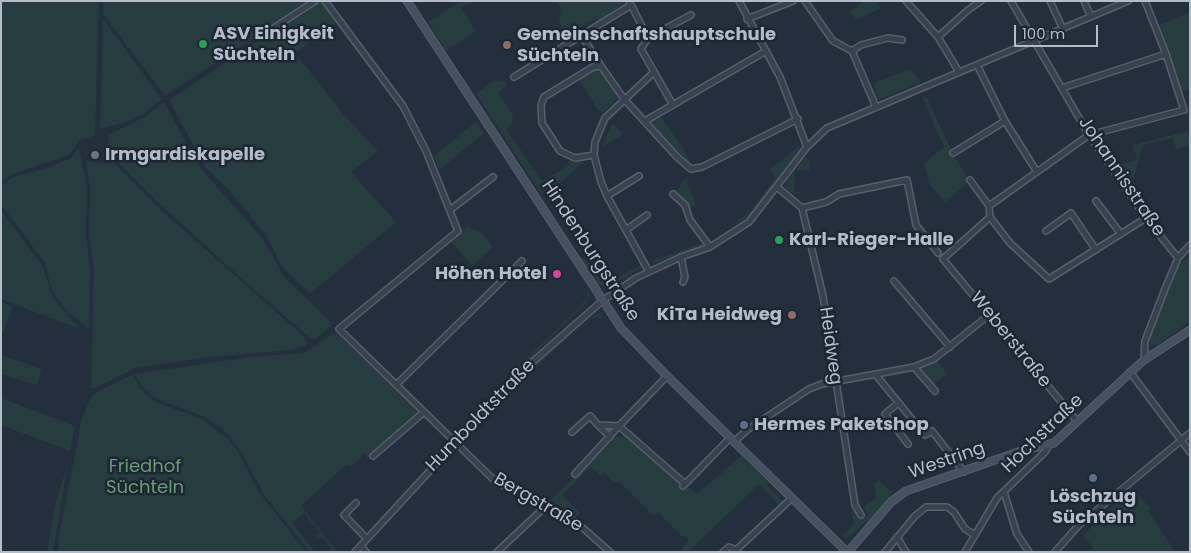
<!DOCTYPE html>
<meta charset="utf-8">
<style>
body{margin:0}
#map{position:relative;width:1191px;height:553px;overflow:hidden;background:#242f3e;font-family:Poppins,sans-serif}
canvas{display:block}
.frame{position:absolute;inset:0;border:2px solid #b4bcc9;pointer-events:none}
.scale{position:absolute;left:1014px;top:25px;width:84px;height:22px;box-sizing:border-box;border:2px solid #b4bcc9;border-top:0;padding-left:6px;font-size:15px;line-height:18px;white-space:nowrap;color:#b4bcc9;-webkit-text-stroke:4px #1d2633;paint-order:stroke}
</style>
<div id="map">
<canvas width="1191" height="553"></canvas>
<div class="frame"></div>
<div class="scale">100 m</div>
</div>
<script>
const context = document.querySelector('canvas').getContext('2d');
context.lineJoin = 'round';
function paint(path, color) { context.fillStyle = color; context.fill(path, 'evenodd'); }
const shape = rows => new Path2D(rows.map(r => 'M' + r).join(''));
function trace(path, color, width, dash) { context.strokeStyle = color; context.lineWidth = width; context.lineCap = dash ? 'butt' : 'round'; context.setLineDash(dash || []); context.stroke(path); }
function label(font, color, halo, rows, align = 'center') {
  context.font = font + ' Poppins,sans-serif'; context.lineWidth = 5; context.setLineDash([]); context.textBaseline = 'middle'; context.strokeStyle = halo; context.fillStyle = color; for (const [text, x, y, turn = 0] of rows) {
    context.save(); context.translate(x, y); context.rotate((+turn || 0) * Math.PI / 180); context.textAlign = isNaN(turn) ? turn : align; if (halo) context.strokeText(text, 0, 0); context.fillText(text, 0, 0); context.restore();
  }
}
paint(shape([
 [1,1,99,1,95,135,80,141,69,155,13,174,1,182],
 [103,1,311,1,165,96,103,14],
 [319,1,322,1,337,22,295,53,344,115,378,151,351,172,396,222,310,294,283,268,265,234,230,191,205,167,169,100],
 [458,1,476,1,461,7,476,31,446,51,428,22,458,3],
 [556,1,626,1,626,2,599,21,596,18,568,35,559,22,561,8],
 [864,1,877,1,881,8,856,20,850,12],
 [1190,12,1190,90,1182,92,1159,25],
 [103,19,162,99,143,114,123,123,100,129],
 [597,69,619,96,603,113,598,110,579,79],
 [908,70,913,71,921,82,878,100,873,83],
 [494,80,504,81,507,86,498,92,513,116,511,126,506,129,542,181,568,166,570,160,587,159,560,183,541,194,476,94],
 [921,95,927,98,954,156,970,181,945,202,929,183,924,163,944,147],
 [164,102,201,169,263,239,284,277,333,324,314,340,311,339,242,279,148,193,109,153,108,135,145,117],
 [660,116,684,149,692,166,681,157,651,124,652,121],
 [476,122,484,133,439,170,434,156],
 [613,123,623,134,603,147,606,137],
 [1188,131,1190,146,1176,149,1173,138,1143,145,1132,185,1152,215,1150,216,1143,209,1095,141,1097,136,1117,165,1137,160,1133,145],
 [801,145,801,150,776,183,755,210,738,225,736,223,749,212,775,179,770,169],
 [79,147,87,189,86,233,90,272,89,329,68,312,57,299,51,288,45,263,1,204,1,186,13,177,47,168,71,158],
 [106,155,160,209,300,333,308,343,305,346,289,350,210,357,135,368,93,389,91,387,94,271,89,234,90,189,86,161,106,164],
 [805,158,809,158,810,170,795,170,794,191,800,192,799,194,789,192,784,186,795,170],
 [688,176,687,183,696,204,688,210,676,191],
 [1,210,42,265,53,298,80,329,1,299],
 [467,227,481,232,493,247,472,266,451,241],
 [702,243,706,246,653,263,652,261],
 [1190,255,1190,322,1158,344,1151,346,1150,337,1177,267],
 [582,257,607,283,641,265,641,268,607,288,597,284,580,259],
 [586,289,590,295,585,304,523,365,523,369,514,374,458,434,454,434,450,429,458,430,525,360,580,307,587,297],
 [1,302,13,306,1,337],
 [596,314,600,314,604,318,593,317,545,358,465,440,465,444,462,442,519,377],
 [336,332,420,413,378,450,369,452,369,458,365,454,350,467,347,464,301,506,337,552,329,552,331,548,322,536,319,538,317,536,320,533,304,513,292,523,315,552,310,552,265,496,240,450,222,428,203,416,156,399,143,387,134,374,250,357,304,353],
 [1,355,42,369,37,385,1,374],
 [937,361,947,374,933,385,931,385,920,372,921,369],
 [132,375,141,389,155,402,202,419,228,439,237,450,258,491,306,552,58,552,59,536,82,418,90,399,95,393],
 [1,398,75,426,70,451,1,425],
 [627,436,697,494,741,456,767,481,767,486,783,502,779,505,759,484,688,552,680,552,689,539,685,536,683,537,658,512,654,516,620,482,613,482,604,473,601,476,591,467,562,495,580,513,578,516,550,501,615,437],
 [68,463,53,552,47,552,56,501],
 [879,480,892,493,895,490,872,517,846,539,842,536,854,524,852,509,860,519,865,519,868,515,864,506,876,498,874,483],
 [1132,488,1150,508,1148,510,1175,552,1090,552,1093,548,1083,535]
]), '#263c3f');
const minor = shape([
 [325,1,403,106,426,151,458,231,339,329,496,482,575,521,610,552],
 [629,1,648,38,641,49,673,105],
 [739,1,780,77,807,147],
 [805,1,833,41,852,51,876,107],
 [906,1,938,37,959,72],
 [1011,1,1089,135,1146,218,1178,258],
 [1050,1,1063,29],
 [1084,1,1091,17],
 [747,19,793,1],
 [266,33,315,1],
 [938,37,968,10,981,1],
 [648,38,691,15],
 [585,41,601,66],
 [852,51,861,45,888,38,902,40],
 [977,65,1005,121,1037,172],
 [514,77,631,5],
 [1062,88,1166,54],
 [645,121,766,51],
 [953,153,1005,121],
 [594,155,575,158,560,151,542,123,541,105,544,97,593,67,601,66,624,99,677,157,691,169,702,167,798,119],
 [970,180,989,206],
 [777,187,802,208,823,296,855,505,861,515],
 [673,194,685,205,690,220,710,247],
 [607,196,639,176],
 [1096,201,1121,234],
 [802,208,826,202,839,194,907,180,916,225,938,253],
 [450,210,493,177],
 [990,217,1010,243,1049,279,1146,218],
 [626,230,647,215],
 [1046,231,1071,213,1096,250],
 [681,257,685,277,683,282],
 [648,270,607,196,601,182,594,155,595,142,605,118,654,72],
 [894,281,950,347],
 [1144,360,1145,341,1165,289,1178,258,1190,245],
 [914,367,935,391],
 [1130,372,1190,452],
 [876,375,925,435,932,431,964,472],
 [396,385,522,261],
 [898,403,885,414,908,444],
 [1077,421,943,259,990,217,989,206,1089,135,1184,110,1166,54,1145,1],
 [598,425,610,437],
 [572,432,590,416,598,425,619,426,667,376],
 [734,442,747,430,809,389,822,384,914,367,934,359,989,315],
 [373,456,424,412],
 [575,474,619,426,684,483],
 [683,486,730,438],
 [1004,492,1017,534,1029,552],
 [356,503,344,515,367,539],
 [897,537,906,552],
 [361,546,366,552],
 [355,552,521,372,602,301,636,278,681,257,710,247,749,222,807,147,827,128,1128,1],
 [497,552,546,506],
 [723,552,729,547,736,550],
 [734,552,792,498],
 [885,552,915,516,926,507,947,507,954,512,965,529,975,535],
 [965,552,997,498,1045,452,1050,444],
 [1055,552,1079,525,1190,433]
]);
const secondary = shape([
 [407,1,621,328,667,376,847,552],
 [848,552,891,502,906,491,1024,450,1054,443,1144,360,1190,330]
]);
trace(minor, '#565f6c', 8);
trace(secondary, '#565f6c', 9);
trace(minor, '#38414e', 5);
trace(secondary, '#465061', 7);
for (const [x, y, r, color] of [
 [203,44,5,"#2e9e5b"],
 [507,45,5,"#8d6e63"],
 [95,155,5,"#6b7280"],
 [779,240,5,"#2e9e5b"],
 [557,274,5,"#d1479c"],
 [792,315,5,"#8d6e63"],
 [744,425,5,"#5c6f8a"],
 [1093,478,5,"#5c6f8a"]
]) { const dot = new Path2D(); dot.arc(x, y, r, 0, 2 * Math.PI); context.fillStyle = color; context.fill(dot); trace(dot, '#1d2633', 2); }
label('bold 18px', '#b4bcc9', '#1d2633', [
 ["ASV Einigkeit",213,34],
 ["Süchteln",213,55],
 ["Gemeinschaftshauptschule",517,35],
 ["Süchteln",517,56],
 ["Irmgardiskapelle",105,155],
 ["Karl-Rieger-Halle",789,240],
 ["Höhen Hotel",547,274,"right"],
 ["KiTa Heidweg",782,315,"right"],
 ["Hermes Paketshop",754,425],
 ["Löschzug",1093,497,"center"],
 ["Süchteln",1093,518,"center"]
], 'left');
label('18px', '#b4bcc9', '#1d2633', [
 ["Johannisstraße",1121,177,56],
 ["Hindenburgstraße",590,251,57],
 ["Weberstraße",1010,340,51],
 ["Heidweg",830,346,82],
 ["Humboldtstraße",481,416,-46],
 ["Hochstraße",1043,434,-44],
 ["Westring",947,461,-19],
 ["Bergstraße",538,503,30]
]);
label('18px', '#6b9a76', '#1d2633', [
 ["Friedhof",145,467],
 ["Süchteln",145,488]
]);
</script>
